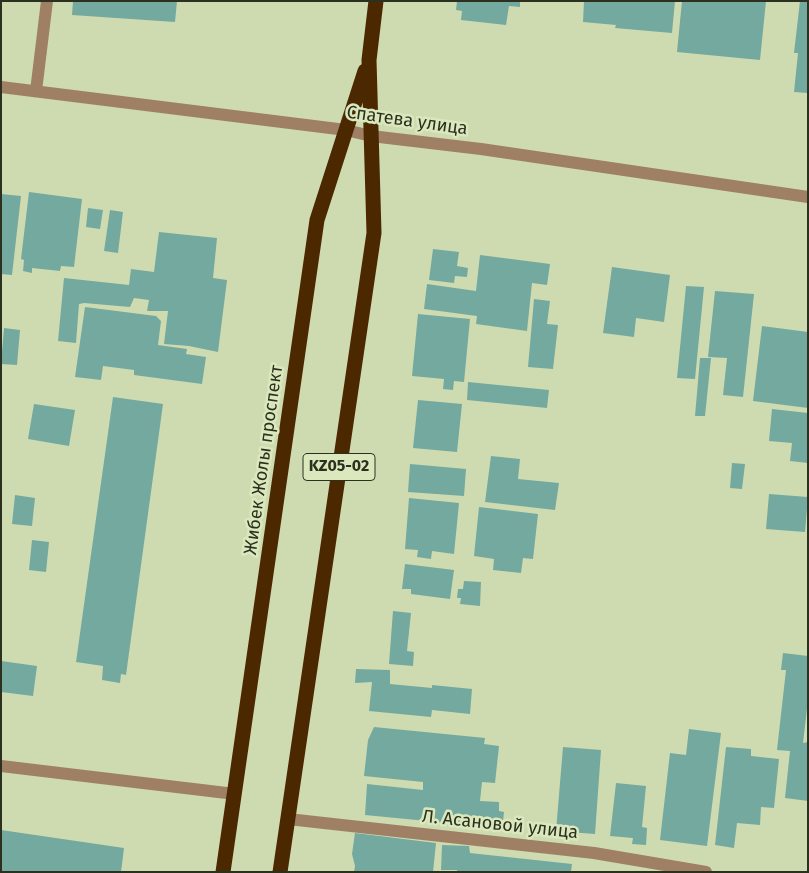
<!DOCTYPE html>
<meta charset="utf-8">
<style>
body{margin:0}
#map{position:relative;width:809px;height:873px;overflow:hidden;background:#cedbb1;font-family:"Fira Sans",sans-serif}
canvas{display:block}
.frame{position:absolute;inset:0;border:2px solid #2b301f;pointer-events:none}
</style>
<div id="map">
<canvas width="809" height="873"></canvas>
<div class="frame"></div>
</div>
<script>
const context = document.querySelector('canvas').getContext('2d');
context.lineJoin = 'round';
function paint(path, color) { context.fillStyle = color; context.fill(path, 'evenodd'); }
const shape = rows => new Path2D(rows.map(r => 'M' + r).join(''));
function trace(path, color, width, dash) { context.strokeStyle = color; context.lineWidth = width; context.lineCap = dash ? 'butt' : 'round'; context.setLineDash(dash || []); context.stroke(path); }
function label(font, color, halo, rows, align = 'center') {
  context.font = font + ' "Fira Sans",sans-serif'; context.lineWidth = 5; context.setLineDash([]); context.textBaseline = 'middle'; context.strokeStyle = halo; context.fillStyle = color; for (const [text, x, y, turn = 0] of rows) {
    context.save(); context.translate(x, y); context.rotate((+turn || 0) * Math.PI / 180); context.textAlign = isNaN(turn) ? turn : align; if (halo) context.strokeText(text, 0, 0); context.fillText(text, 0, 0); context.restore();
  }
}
paint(shape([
 [73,1,177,1,175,22,72,15],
 [457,1,520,1,520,7,509,6,506,25,461,20,462,11,456,10],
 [584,1,675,1,672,33,615,28,616,25,583,22],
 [682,1,766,1,760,60,677,52],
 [800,1,808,1,808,93,794,92,798,53,794,53],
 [29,192,82,199,74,267,61,266,60,271,32,268,32,273,23,271,24,260,21,259],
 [1,194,21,196,12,275,1,274],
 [88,208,103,210,100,229,86,227],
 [110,210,123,212,118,253,104,251],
 [159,232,217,238,213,278,227,280,218,352,189,346,164,344,168,311,147,311,149,300,134,298,130,307,84,303,79,304,76,343,58,341,64,278,129,285,131,269,154,272],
 [433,249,459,252,457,266,468,268,467,277,455,276,454,283,429,280],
 [480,255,550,264,547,285,532,283,527,331,476,324,477,316,424,309,427,284,476,291],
 [612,267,670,275,664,322,636,318,634,337,603,333],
 [686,286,704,287,695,379,677,378],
 [715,291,754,294,743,397,723,395,727,358,708,357],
 [534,299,550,301,547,324,558,325,553,369,528,367],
 [85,307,156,316,161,321,158,345,187,349,186,354,206,357,202,384,134,375,134,370,103,366,101,380,75,377],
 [418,314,470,319,464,382,454,381,453,390,443,389,444,379,412,376],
 [762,326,808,332,808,408,753,401],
 [4,328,20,330,17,365,1,364],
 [700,358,711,358,705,416,695,416],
 [468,382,549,390,547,408,467,400],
 [113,397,163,404,126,675,121,674,120,683,102,680,103,666,76,662],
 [418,400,462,404,457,452,413,448],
 [34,404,75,410,69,446,28,439],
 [772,409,808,413,808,463,790,461,792,443,769,441],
 [491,456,520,459,518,479,559,483,555,510,485,502],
 [732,463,745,464,742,489,730,488],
 [410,464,466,469,464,496,408,492],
 [769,494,808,497,805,532,766,529],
 [15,495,35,498,32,526,12,524],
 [409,498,459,503,454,554,432,551,431,559,417,557,418,550,405,549],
 [479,507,538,514,533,559,523,558,521,573,493,570,494,559,474,556],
 [32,540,49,542,46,572,29,570],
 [405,564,454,570,450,599,411,594,411,589,402,589],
 [464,581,481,582,480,606,460,604,461,598,457,598,458,589,463,589],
 [393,611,411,613,407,651,414,652,413,666,389,664],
 [783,653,808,656,808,700,803,743,808,742,808,801,785,798,790,751,777,750,786,670,781,670],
 [1,661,37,666,33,696,1,692],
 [356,669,390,670,390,684,432,688,432,685,472,689,470,714,432,710,431,717,369,711,372,682,355,683],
 [374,727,485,738,484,744,499,746,495,783,482,782,480,801,499,802,499,811,504,812,503,821,500,821,499,828,365,815,367,784,423,790,423,782,364,776,368,740],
 [689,729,721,733,707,846,660,840,670,753,686,755],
 [563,747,601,750,595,834,556,831],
 [726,747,751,749,751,756,779,759,774,808,761,807,760,825,737,823,734,848,715,845],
 [616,783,646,786,642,827,647,828,646,845,632,844,633,838,610,836],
 [1,830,124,848,121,872,1,872],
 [355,833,436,843,433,872,354,872,355,866,352,854],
 [442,845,469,846,470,853,572,864,571,872,457,872,457,870,441,870]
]), '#74a99f');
trace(shape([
 [1,87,346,130,371,136,481,149,808,197],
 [36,91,47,1],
 [1,766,235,794],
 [288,819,594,853,706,872]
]), '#9f8065', 12);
trace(shape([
 [223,872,317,220,365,71],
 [280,872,374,233,369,60,376,1]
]), '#4c2801', 15);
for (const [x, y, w] of [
 [339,467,72]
]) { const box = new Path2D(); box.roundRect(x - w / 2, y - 13.5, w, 27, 4); context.fillStyle = '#dbe8bd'; context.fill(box); trace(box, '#2b301f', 1); }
label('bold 16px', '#2b301f', null, [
 ["KZ05-02",339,467]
]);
label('18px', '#2b301f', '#dbe8bd', [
 ["Спатева улица",407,121,8],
 ["Жибек Жолы проспект",264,460,-82],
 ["Л. Асановой улица",500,825,6]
]);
</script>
